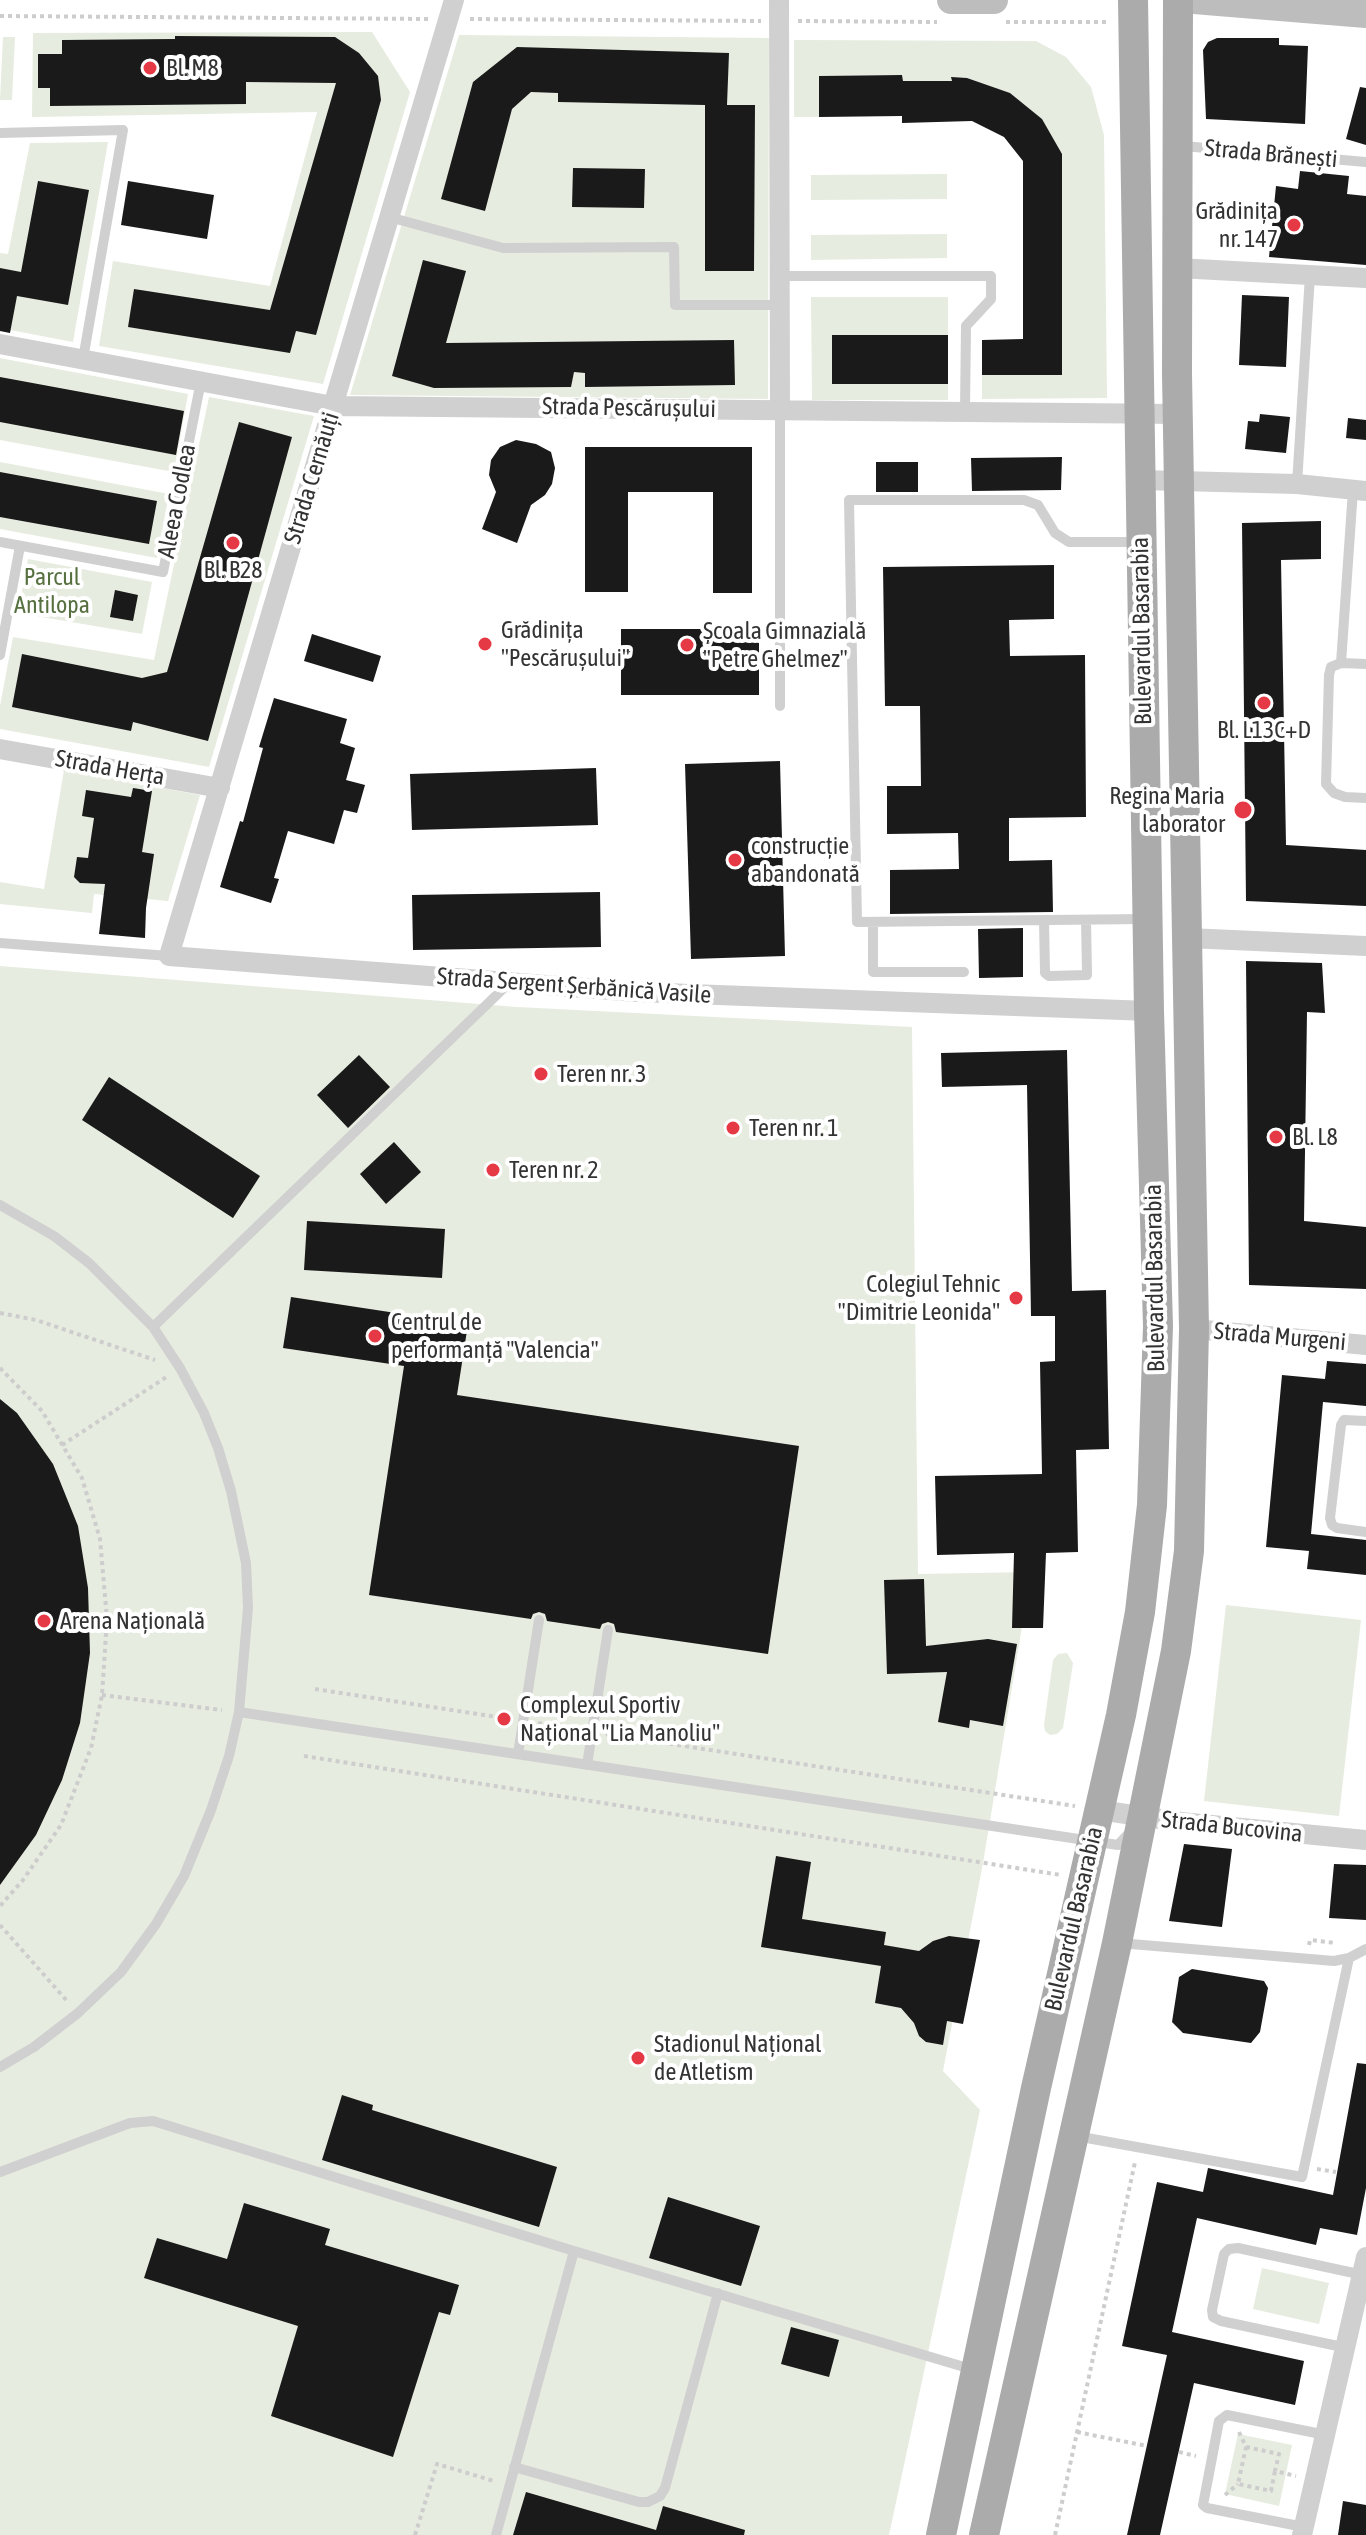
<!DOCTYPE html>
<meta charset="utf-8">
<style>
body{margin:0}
canvas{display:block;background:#fff}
</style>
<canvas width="1366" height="2535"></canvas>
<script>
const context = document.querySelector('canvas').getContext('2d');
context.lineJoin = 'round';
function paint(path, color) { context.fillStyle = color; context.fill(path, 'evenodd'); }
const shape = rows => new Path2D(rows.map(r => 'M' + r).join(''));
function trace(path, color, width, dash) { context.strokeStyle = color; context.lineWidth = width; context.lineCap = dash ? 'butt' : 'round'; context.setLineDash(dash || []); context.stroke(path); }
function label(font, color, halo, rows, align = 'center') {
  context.font = font + ' "Asap Condensed",sans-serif'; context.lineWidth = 8; context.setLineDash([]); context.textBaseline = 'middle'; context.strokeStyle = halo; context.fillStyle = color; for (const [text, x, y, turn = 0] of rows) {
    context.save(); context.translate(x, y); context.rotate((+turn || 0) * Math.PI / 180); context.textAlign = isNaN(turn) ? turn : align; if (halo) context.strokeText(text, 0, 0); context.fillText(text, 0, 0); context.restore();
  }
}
paint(shape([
 [372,32,410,92,323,384,99,346,113,261,270,286,317,112,32,117,33,33],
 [459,35,769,38,768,399,350,395],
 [3,37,15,37,12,100,0,100],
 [794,40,1036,41,1066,57,1091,87,1104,135,1107,398,982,399,982,375,1061,375,1042,119,1010,93,967,78,951,78,952,81,903,81,902,75,819,76,819,117,794,117],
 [108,142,73,342,0,328,0,253,8,254,30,143],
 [947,174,947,199,811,200,811,175],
 [947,234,947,258,811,260,811,235],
 [811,297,948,297,948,335,832,336,833,384,948,384,948,400,812,400],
 [0,358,188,394,174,472,0,440],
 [209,397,314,416,209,767,0,729,0,706,13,637,154,660],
 [0,462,169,494,157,558,0,529],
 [28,559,152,582,142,634,18,613],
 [64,770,200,795,168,901,94,894,92,913,0,904,0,882,44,889],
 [0,966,517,1007,912,1027,918,1574,1031,1572,983,1863,943,2071,980,2110,889,2535,0,2535],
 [1226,1605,1361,1620,1339,1816,1204,1801],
 [1067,1653,1073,1663,1063,1728,1057,1734,1050,1735,1045,1731,1044,1725,1053,1660,1058,1654],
 [1262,2268,1329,2283,1319,2324,1253,2309],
 [1238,2434,1292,2445,1279,2506,1225,2494]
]), '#e6ecdf');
paint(shape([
 [175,36,335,37,359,53,378,76,381,100,316,335,296,331,290,353,128,327,134,289,270,310,336,83,246,82,246,104,50,106,50,88,38,88,38,54,62,54,62,40,175,39],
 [1217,38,1279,38,1279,45,1308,46,1305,124,1206,119,1203,50,1208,42],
 [517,47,729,53,727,105,755,105,754,271,705,271,705,105,558,102,558,93,531,92,512,109,485,211,441,199,473,82],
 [902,75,903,81,952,81,951,77,967,78,1010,93,1042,119,1062,154,1062,375,982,375,982,340,1023,339,1023,161,1004,137,972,121,902,123,902,116,819,117,819,76],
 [1360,87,1366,88,1366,145,1346,139],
 [573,168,645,169,644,208,572,207],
 [1300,171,1349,176,1347,194,1366,196,1366,265,1269,257,1276,186,1298,189],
 [38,181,89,190,68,305,17,296,10,333,0,331,0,268,21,272],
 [128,181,214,195,207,239,121,225],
 [423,260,466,271,446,343,734,340,735,385,585,387,585,373,574,372,571,387,434,388,392,376],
 [1242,295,1289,297,1286,367,1239,365],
 [832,335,948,335,948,384,832,384],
 [0,377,184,411,176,455,0,422],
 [1260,414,1290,417,1286,453,1245,449,1248,421,1259,422],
 [1348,418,1366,420,1366,440,1346,438],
 [239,422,292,437,208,741,133,722,131,731,12,707,22,654,142,678,167,672],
 [516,440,536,444,551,452,555,468,552,484,545,495,531,505,517,543,482,529,496,492,489,475,491,460,500,447],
 [585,447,752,447,752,593,713,593,713,492,628,492,628,592,585,592],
 [1062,457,1061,490,972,491,971,458],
 [876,462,918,462,918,492,876,492],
 [0,472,157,501,149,544,0,517],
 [1321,521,1321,559,1281,560,1286,845,1366,850,1366,906,1246,901,1242,523],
 [1054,565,1054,619,1009,620,1010,656,1085,655,1086,817,1009,818,1009,861,1052,860,1053,912,890,914,890,870,959,869,958,833,887,834,887,786,921,786,920,706,885,706,883,567],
 [115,590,138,595,133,621,110,617],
 [621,629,759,629,759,695,621,695],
 [312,634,381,656,373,682,304,661],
 [274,698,347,719,340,743,355,748,346,780,365,785,357,813,344,810,334,844,288,831,274,878,279,879,271,903,220,887,240,821,243,822,263,748,259,747],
 [780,761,785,956,691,959,685,764],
 [596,768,598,825,412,830,410,774],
 [133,788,152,791,142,852,154,854,146,908,145,938,99,934,105,884,80,883,74,877,77,857,88,858,94,818,82,816,86,790,131,797],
 [600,892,601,947,413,950,412,895],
 [1023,928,1023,977,979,978,978,929],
 [1246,961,1322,963,1325,1013,1307,1012,1304,1221,1366,1227,1366,1289,1249,1285],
 [1067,1050,1072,1291,1106,1290,1109,1449,1076,1450,1078,1552,1046,1553,1043,1628,1012,1628,1014,1553,937,1555,935,1476,1042,1474,1040,1362,1055,1361,1055,1316,1031,1316,1027,1085,942,1087,941,1053],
 [359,1055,390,1087,348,1128,317,1095],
 [109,1077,260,1176,233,1218,82,1120],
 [394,1142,421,1172,386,1204,360,1174],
 [307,1221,445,1229,442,1278,304,1270],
 [291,1297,468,1324,457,1395,799,1446,768,1654,616,1632,614,1624,608,1622,602,1624,600,1629,547,1621,545,1614,539,1612,533,1614,531,1619,369,1595,404,1366,283,1348],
 [1327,1361,1366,1364,1366,1406,1323,1402,1311,1534,1366,1540,1366,1575,1307,1569,1309,1551,1266,1547,1282,1375,1325,1379],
 [0,1399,17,1413,53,1464,78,1526,88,1588,90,1653,80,1723,62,1780,36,1835,0,1885],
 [924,1579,926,1646,988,1639,1017,1644,1003,1726,970,1720,969,1728,938,1722,947,1672,887,1674,884,1580],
 [1184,1844,1232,1849,1222,1927,1169,1921],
 [776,1856,811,1862,802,1919,886,1932,884,1945,919,1951,933,1941,949,1936,980,1940,963,2024,947,2021,943,2045,926,2042,919,2036,914,2023,901,2008,875,2003,881,1966,761,1947],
 [1334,1864,1366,1865,1366,1920,1329,1918],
 [1192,1969,1264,1981,1268,1988,1260,2032,1251,2043,1183,2033,1172,2022,1179,1977],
 [1357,2063,1366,2064,1366,2188,1357,2235,1320,2228,1316,2245,1197,2218,1172,2332,1304,2361,1295,2405,1194,2383,1160,2535,1127,2535,1167,2355,1122,2346,1157,2182,1203,2192,1208,2168,1333,2195],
 [342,2095,373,2105,372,2110,557,2167,539,2227,322,2160],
 [668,2197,760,2226,741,2286,649,2258],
 [244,2203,330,2229,325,2245,459,2285,450,2315,439,2312,393,2457,271,2416,298,2326,144,2278,157,2238,227,2259],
 [791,2327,839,2340,829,2377,781,2364],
 [526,2492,656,2530,663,2506,745,2530,744,2535,513,2535],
 [1343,2501,1366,2505,1366,2535,1338,2535]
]), '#1a1a1a');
trace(shape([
 [0,16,429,19],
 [470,19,761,21],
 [798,21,937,22],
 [1006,22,1109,22],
 [0,1313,36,1320,155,1360],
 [0,1368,42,1411,82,1478,100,1539,107,1619,102,1695,91,1748,61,1825,23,1880,0,1906],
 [62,1445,168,1376],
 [315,1689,510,1719],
 [102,1695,222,1710],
 [538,1723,577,1729],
 [606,1734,1075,1806],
 [304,1756,1061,1875],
 [0,1925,67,2001],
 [1309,1945,1310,1940,1336,1943],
 [1317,2169,1336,2172],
 [1077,2432,1147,2446],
 [1239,2432,1246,2447,1238,2484,1271,2491,1275,2471],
 [1246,2447,1279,2454,1275,2471,1296,2476],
 [1179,2452,1196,2456],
 [1225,2495,1238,2484],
 [415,2535,437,2464,494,2481],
 [1055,2535,1135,2162]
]), '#cdcdcd', 4, [4, 4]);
trace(shape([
 [0,133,123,130,83,359],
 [1183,146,1366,162],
 [389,217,503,248,674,247,675,305,779,305],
 [779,276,991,276,991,299,966,326,965,411],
 [780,410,780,706],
 [1297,484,1310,275],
 [0,542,163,572,201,381],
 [1139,542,1069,542,1055,533,1038,505,1024,500,849,500,857,922,1145,919],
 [0,655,20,546],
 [1341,663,1353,490],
 [1366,664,1341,663,1331,667,1329,675,1326,784,1334,793,1345,797,1366,798],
 [1044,920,1045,973,1049,976,1087,975,1086,920],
 [873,922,873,972,964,972],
 [0,943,169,956],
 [0,1205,54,1236,89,1263,153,1327,180,1368,204,1413,218,1448,231,1491,246,1563,248,1608,239,1712,229,1756,211,1810,184,1876,156,1924,121,1972,78,2013,34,2047,0,2067],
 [153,1327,508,984],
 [1366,1421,1344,1420,1341,1425,1330,1518,1332,1525,1337,1528,1366,1532],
 [239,1712,1118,1845,1131,1831],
 [518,1754,539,1620],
 [587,1765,608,1630],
 [1119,1943,1334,1961,1349,1958,1366,1949],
 [1076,2136,1302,2177,1349,1958],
 [0,2172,130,2123,153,2121,574,2251,971,2369],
 [1347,2348,1221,2321,1213,2317,1212,2310,1224,2254,1229,2249,1238,2248,1363,2275],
 [514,2467,639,2502,648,2502,660,2496,665,2488,718,2293],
 [1304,2527,1207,2508,1203,2505,1219,2421,1227,2415,1326,2435],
 [496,2535,574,2251]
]), '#d0d0d0', 10);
trace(shape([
 [454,0,169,956,637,992,1149,1011],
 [779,0,780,410],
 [1177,268,1366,278],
 [0,344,333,406,1178,414],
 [1140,480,1297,484,1366,491],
 [0,749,220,788],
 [1188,938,1366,946],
 [1194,1329,1366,1345],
 [1099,1810,1181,1822,1366,1840],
 [1302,2535,1366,2257]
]), '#d0d0d0', 20);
trace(shape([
 [951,0,994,0],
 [1194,0,1366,14]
]), '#bdbdbd', 28);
trace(shape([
 [941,2535,1036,2088,1121,1715,1140,1612,1152,1505,1158,1326,1149,1011,1133,0],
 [984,2535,1117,1943,1176,1651,1189,1551,1194,1329,1177,374,1178,0]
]), '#ababab', 30);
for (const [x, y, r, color] of [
 [150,68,8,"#e63946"],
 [1294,225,8,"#e63946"],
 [233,543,8,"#e63946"],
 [485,644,8,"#e63946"],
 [687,645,8,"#e63946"],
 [1264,703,8,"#e63946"],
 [1243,810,10,"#e63946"],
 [735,860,8,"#e63946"],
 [541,1074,8,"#e63946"],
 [733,1128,8,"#e63946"],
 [1276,1137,8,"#e63946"],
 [493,1170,8,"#e63946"],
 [1016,1298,8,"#e63946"],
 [375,1336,8,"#e63946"],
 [44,1621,8,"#e63946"],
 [504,1719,8,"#e63946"],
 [638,2058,8,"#e63946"]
]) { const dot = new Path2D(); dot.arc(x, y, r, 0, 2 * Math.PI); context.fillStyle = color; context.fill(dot); trace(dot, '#fff', 3); }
label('24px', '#333', '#fff', [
 ["Bl. M8",166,68],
 ["Grădinița",1278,211,"right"],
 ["nr. 147",1278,239,"right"],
 ["Bl. B28",233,570,"center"],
 ["Grădinița",501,630],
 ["\"Pescărușului\"",501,658],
 ["Școala Gimnazială",703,631],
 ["\"Petre Ghelmez\"",703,659],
 ["Bl. L13C+D",1264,730,"center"],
 ["Regina Maria",1225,796,"right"],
 ["laborator",1225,824,"right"],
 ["construcție",751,846],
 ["abandonată",751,874],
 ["Teren nr. 3",557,1074],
 ["Teren nr. 1",749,1128],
 ["Bl. L8",1292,1137],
 ["Teren nr. 2",509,1170],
 ["Colegiul Tehnic",1000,1284,"right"],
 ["\"Dimitrie Leonida\"",1000,1312,"right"],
 ["Centrul de",391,1322],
 ["performanță \"Valencia\"",391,1350],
 ["Arena Națională",60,1621],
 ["Complexul Sportiv",520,1705],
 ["Național \"Lia Manoliu\"",520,1733],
 ["Stadionul Național",654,2044],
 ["de Atletism",654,2072]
], 'left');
label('24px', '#333', '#fff', [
 ["Strada Brănești",1271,154,5],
 ["Strada Pescărușului",629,408,1],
 ["Strada Cernăuți",312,478,-73],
 ["Aleea Codlea",177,501,-79],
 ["Bulevardul Basarabia",1142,631,-91],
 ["Strada Herța",110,768,10],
 ["Strada Sergent Șerbănică Vasile",574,986,4],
 ["Bulevardul Basarabia",1155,1278,-91],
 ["Strada Murgeni",1280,1337,5],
 ["Strada Bucovina",1232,1827,6],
 ["Bulevardul Basarabia",1074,1919,-77]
]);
label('24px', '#56703f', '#fff', [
 ["Parcul",52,577],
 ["Antilopa",52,605]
]);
</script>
